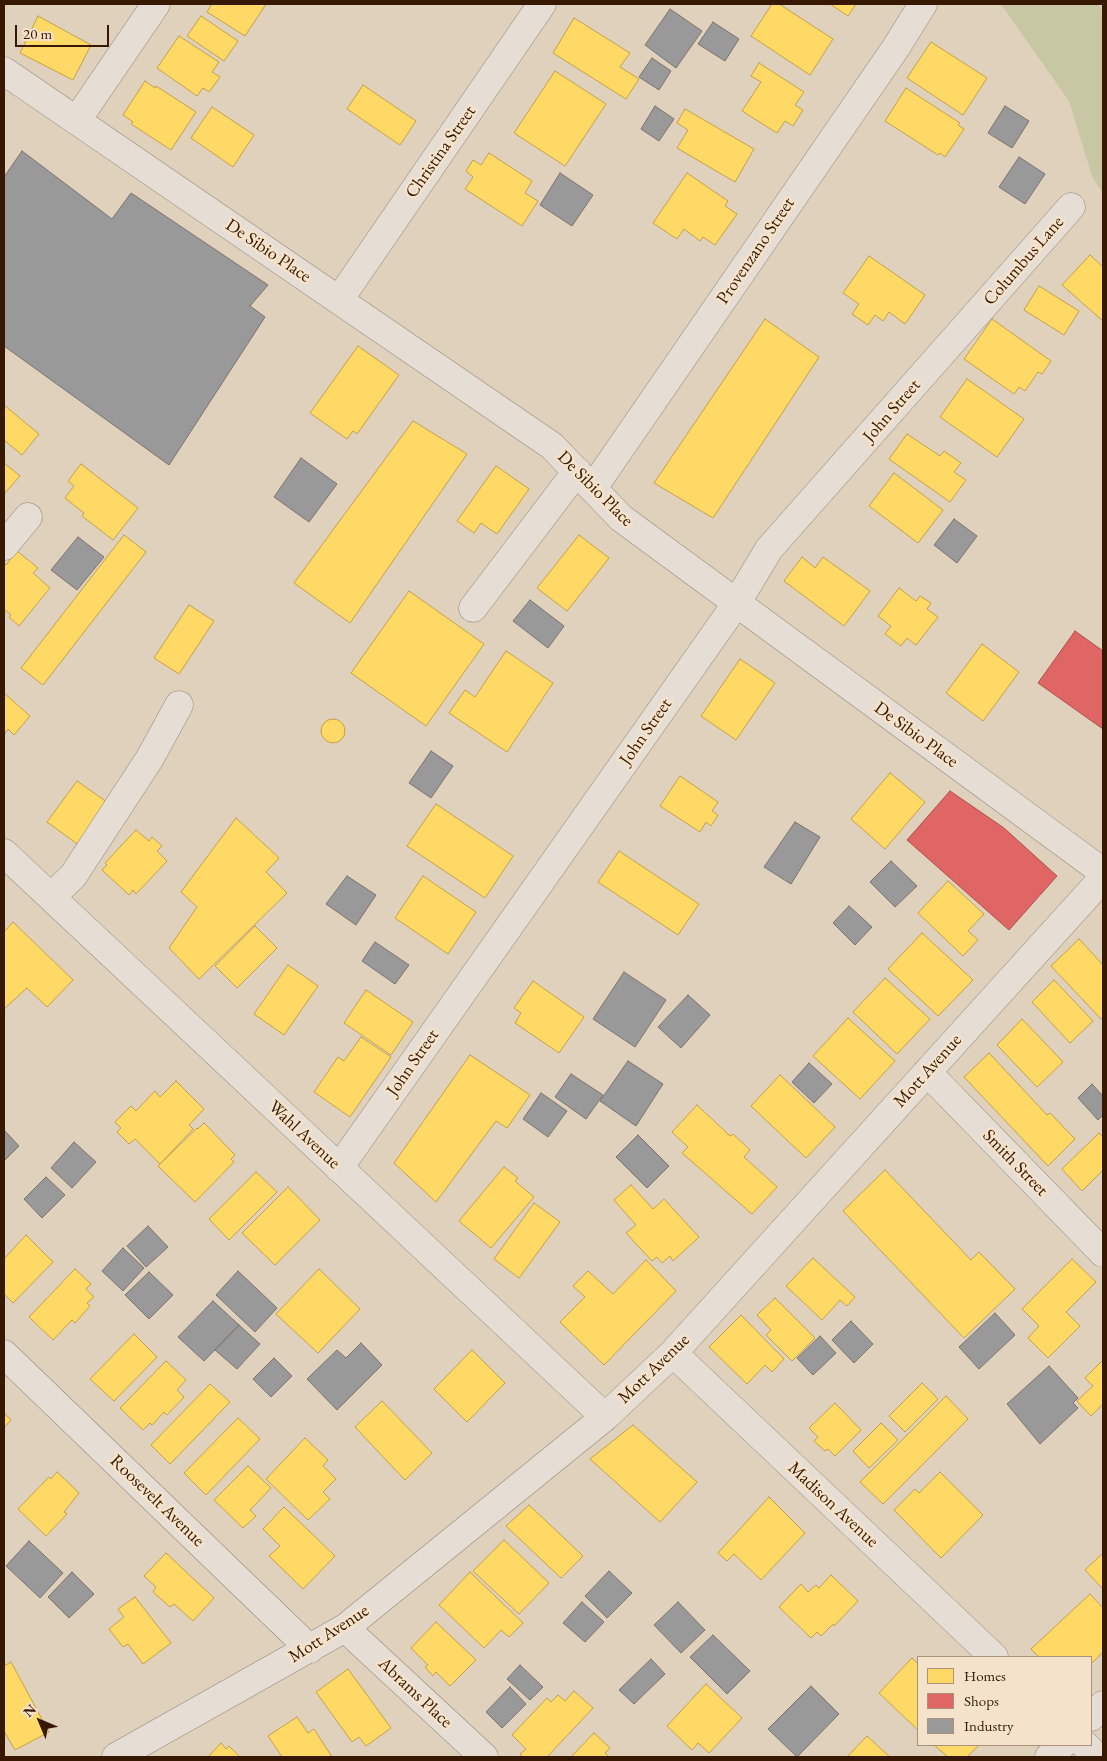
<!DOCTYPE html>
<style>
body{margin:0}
#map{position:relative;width:1107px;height:1761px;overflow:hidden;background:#e0d1bc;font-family:"EB Garamond",serif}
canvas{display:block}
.frame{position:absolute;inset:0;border:5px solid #361803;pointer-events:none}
.legend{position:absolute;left:917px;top:1656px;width:175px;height:90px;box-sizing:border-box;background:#f5e2ca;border:1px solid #a9917a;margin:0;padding:6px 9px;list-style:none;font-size:15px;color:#361803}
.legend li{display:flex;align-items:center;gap:10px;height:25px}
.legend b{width:25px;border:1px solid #a9917a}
.north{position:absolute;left:15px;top:1696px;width:50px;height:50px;-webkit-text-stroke:4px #f5e2ca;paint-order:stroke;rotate:315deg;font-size:14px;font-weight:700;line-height:20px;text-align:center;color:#361803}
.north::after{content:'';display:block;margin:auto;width:18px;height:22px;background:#361803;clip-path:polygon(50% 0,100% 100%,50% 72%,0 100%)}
.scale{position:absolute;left:15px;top:25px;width:94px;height:22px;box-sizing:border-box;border:2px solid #361803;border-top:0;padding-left:6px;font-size:15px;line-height:18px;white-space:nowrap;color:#361803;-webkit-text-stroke:4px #f5e2ca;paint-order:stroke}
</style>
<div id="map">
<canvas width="1107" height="1761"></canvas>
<div class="frame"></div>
<ul class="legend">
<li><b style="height:14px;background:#ffd966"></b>Homes</li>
<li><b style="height:14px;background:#e06666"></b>Shops</li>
<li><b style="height:14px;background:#999"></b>Industry</li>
</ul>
<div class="north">N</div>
<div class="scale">20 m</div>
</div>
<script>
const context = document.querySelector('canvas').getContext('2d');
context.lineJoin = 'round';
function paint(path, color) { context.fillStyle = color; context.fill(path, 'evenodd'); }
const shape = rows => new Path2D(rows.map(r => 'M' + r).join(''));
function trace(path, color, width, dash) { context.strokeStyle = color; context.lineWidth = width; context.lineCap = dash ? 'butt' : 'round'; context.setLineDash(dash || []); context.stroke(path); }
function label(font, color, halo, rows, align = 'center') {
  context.font = font + ' "EB Garamond",serif'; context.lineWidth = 5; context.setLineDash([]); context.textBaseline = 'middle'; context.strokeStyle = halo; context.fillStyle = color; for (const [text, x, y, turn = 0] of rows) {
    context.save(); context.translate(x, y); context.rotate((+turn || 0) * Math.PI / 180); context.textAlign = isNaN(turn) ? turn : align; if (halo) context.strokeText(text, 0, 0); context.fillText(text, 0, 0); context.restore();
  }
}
paint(shape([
 [1001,4,1098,4,1103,11,1103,194,1092,176,1069,101]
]), '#c7c7a3');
const homes = shape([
 [212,4,266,4,245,36,207,12,212,4],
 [772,4,779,4,833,39,810,75,751,36,772,4],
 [830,4,856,4,848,16,830,4],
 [38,16,91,45,73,80,20,53,38,16],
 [201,16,238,41,224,61,187,36,201,16],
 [574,18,630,53,620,67,639,79,626,99,553,53,574,18],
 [179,36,219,62,212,72,220,77,209,92,203,88,197,96,157,68,179,36],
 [931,42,987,78,963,115,907,78,931,42],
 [759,63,804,92,795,105,803,110,793,126,785,121,777,133,742,111,761,82,751,76,759,63],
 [555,71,606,104,565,166,514,133,555,71],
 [145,81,155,88,156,86,196,112,171,150,131,124,133,122,123,115,145,81],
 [363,85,416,121,400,145,347,109,363,85],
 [906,88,960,123,958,125,964,129,945,157,940,153,938,155,885,121,906,88],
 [212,107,254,135,233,167,191,138,212,107],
 [685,109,754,149,735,182,677,148,688,130,677,123,685,109],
 [489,153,532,181,525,193,538,201,522,226,465,189,473,177,466,171,473,160,481,165,489,153],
 [687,173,728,201,725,206,737,214,715,245,703,237,700,241,684,229,677,239,653,223,687,173],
 [1090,255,1103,267,1103,321,1062,285,1090,255],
 [869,256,925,295,905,324,889,312,883,321,875,315,868,325,852,314,859,304,843,293,869,256],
 [1039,286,1079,311,1064,335,1024,310,1039,286],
 [765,319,819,357,713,518,654,483,765,319],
 [992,319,1051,361,1042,374,1038,372,1025,391,1019,387,1014,394,964,359,992,319],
 [358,346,399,375,357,434,353,431,347,439,310,413,358,346],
 [967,379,1024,419,997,457,940,417,967,379],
 [4,405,39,434,22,455,4,440,4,405],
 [413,421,467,454,350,623,294,583,413,421],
 [907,434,940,456,944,451,961,463,954,472,966,480,950,502,889,459,907,434],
 [4,463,20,476,4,494,4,463],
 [81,464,138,508,113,540,82,516,84,513,65,498,74,486,68,481,81,464],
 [496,466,529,489,497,534,481,523,474,533,457,521,496,466],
 [894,473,943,510,918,543,869,506,894,473],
 [124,535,146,552,43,685,21,668,124,535],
 [579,535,609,558,567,611,537,588,579,535],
 [17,551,38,568,33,573,50,588,19,626,9,617,11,615,4,609,4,563,6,565,17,551],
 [802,557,815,568,823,557,870,591,844,626,784,581,802,557],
 [899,588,916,601,920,596,931,603,927,609,938,617,916,645,907,638,901,646,885,634,891,626,878,616,899,588],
 [409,591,484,644,426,726,351,673,409,591],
 [189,605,214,621,179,674,154,658,189,605],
 [982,644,1019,672,983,721,946,693,982,644],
 [506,651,553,683,507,752,449,713,465,690,475,697,506,651],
 [740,659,775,683,736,740,701,716,740,659],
 [4,693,30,716,14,735,8,729,4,735,4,693],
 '321 731a12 12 0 1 1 24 0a12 12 0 1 1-24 0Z',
 [890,773,925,802,885,849,851,819,890,773],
 [680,776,718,802,712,811,718,815,711,826,706,822,700,832,660,806,680,776],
 [77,781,111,805,80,846,47,822,77,781],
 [436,804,513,856,485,898,407,846,436,804],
 [236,818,279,858,266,872,287,893,199,979,169,948,197,907,181,892,236,818],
 [136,830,149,841,152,837,162,846,157,851,167,861,136,894,133,890,129,895,102,870,107,865,105,863,136,830],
 [619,851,699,904,678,935,598,882,619,851],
 [423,876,476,912,448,954,395,918,423,876],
 [948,881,984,914,968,931,978,940,963,956,918,913,948,881],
 [13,922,73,980,47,1007,27,988,4,1009,4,932,13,922],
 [255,926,277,948,237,988,215,966,255,926],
 [922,933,973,980,938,1016,888,969,922,933],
 [1079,939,1103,965,1103,1017,1101,1019,1051,966,1079,939],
 [288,965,318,986,284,1035,254,1014,288,965],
 [885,978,930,1019,897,1054,853,1012,885,978],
 [1054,980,1093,1021,1070,1043,1032,1002,1054,980],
 [533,981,584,1017,559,1053,515,1023,521,1013,514,1008,533,981],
 [366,990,413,1022,391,1055,344,1023,366,990],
 [848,1018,895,1061,860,1099,813,1056,848,1018],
 [1022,1019,1063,1062,1037,1087,997,1045,1022,1019],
 [361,1037,391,1057,350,1117,314,1092,338,1057,344,1061,361,1037],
 [989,1053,1047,1115,1050,1113,1075,1139,1048,1166,964,1077,989,1053],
 [470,1055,530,1095,507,1128,496,1121,436,1202,394,1163,470,1055],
 [780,1075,835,1127,806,1158,751,1106,780,1075],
 [176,1081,204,1109,189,1125,193,1129,160,1164,135,1139,129,1144,117,1132,121,1128,115,1122,131,1106,136,1111,155,1091,160,1097,176,1081],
 [697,1105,730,1136,733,1134,750,1150,744,1157,777,1187,752,1214,682,1153,688,1147,672,1132,697,1105],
 [204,1123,235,1155,231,1159,234,1162,195,1202,158,1166,197,1128,198,1129,204,1123],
 [1099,1133,1103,1137,1103,1170,1082,1191,1062,1169,1099,1133],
 [504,1167,518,1178,515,1181,534,1197,491,1248,459,1221,504,1167],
 [885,1170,971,1260,979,1252,1015,1289,964,1338,843,1211,885,1170],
 [256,1172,277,1192,229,1240,209,1219,256,1172],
 [631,1185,653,1209,664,1199,699,1237,673,1261,670,1256,662,1263,657,1257,652,1261,626,1233,636,1225,614,1200,631,1185],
 [288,1187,320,1220,275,1265,242,1233,288,1187],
 [534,1203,560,1222,519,1278,494,1259,534,1203],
 [26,1235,53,1262,13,1303,4,1294,4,1259,26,1235],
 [813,1258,855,1297,847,1306,840,1300,822,1320,786,1286,813,1258],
 [1072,1259,1096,1282,1066,1312,1080,1326,1048,1358,1028,1338,1039,1326,1022,1309,1072,1259],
 [646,1260,676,1291,604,1365,560,1322,585,1297,573,1286,588,1271,613,1294,646,1260],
 [75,1269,91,1284,86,1289,94,1297,87,1303,90,1306,75,1323,72,1320,53,1340,29,1317,75,1269],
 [319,1269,360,1309,318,1353,276,1314,319,1269],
 [775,1298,815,1338,792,1361,766,1335,771,1330,757,1315,775,1298],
 [741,1315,784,1359,772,1372,765,1365,747,1384,709,1347,741,1315],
 [134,1334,157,1357,114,1401,90,1379,134,1334],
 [472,1350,505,1383,467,1422,434,1389,472,1350],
 [1103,1360,1103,1404,1091,1416,1077,1401,1093,1386,1085,1378,1103,1360],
 [166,1361,186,1380,177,1390,184,1397,167,1415,164,1412,152,1425,150,1423,143,1430,120,1408,166,1361],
 [922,1383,938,1399,905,1432,889,1416,922,1383],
 [210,1384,230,1402,170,1464,151,1445,210,1384],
 [946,1396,968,1419,883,1504,860,1482,946,1396],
 [382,1401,432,1453,405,1480,355,1427,382,1401],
 [835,1403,861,1430,835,1456,828,1449,825,1451,814,1441,818,1437,809,1428,835,1403],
 [4,1413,11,1420,4,1428,4,1413],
 [238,1418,260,1439,206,1495,184,1473,238,1418],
 [881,1423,898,1440,869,1468,853,1451,881,1423],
 [633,1425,697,1482,660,1522,590,1459,633,1425],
 [305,1438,328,1460,323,1466,336,1479,323,1492,330,1499,308,1520,266,1479,305,1438],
 [248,1466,271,1488,250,1510,256,1516,243,1528,214,1500,248,1466],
 [57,1472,79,1493,64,1512,67,1514,46,1536,18,1509,49,1477,51,1479,57,1472],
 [940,1472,983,1515,941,1558,894,1510,915,1489,919,1493,940,1472],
 [769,1497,805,1533,761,1580,734,1554,727,1561,718,1553,769,1497],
 [529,1505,583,1556,561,1578,506,1526,529,1505],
 [284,1507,335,1556,303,1589,269,1556,280,1546,263,1529,284,1507],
 [504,1540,549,1583,519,1614,473,1571,504,1540],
 [166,1553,214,1598,193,1621,174,1604,170,1607,153,1592,156,1587,144,1576,166,1553],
 [1103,1553,1103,1589,1085,1570,1103,1553],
 [470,1572,523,1623,509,1637,501,1630,484,1648,439,1605,470,1572],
 [831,1575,858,1601,834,1626,833,1624,821,1636,817,1632,811,1638,779,1607,801,1584,808,1592,816,1585,819,1588,831,1575],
 [1090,1594,1103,1608,1103,1652,1091,1664,1091,1657,1039,1657,1031,1649,1090,1594],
 [135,1597,171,1643,143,1664,128,1644,123,1647,109,1629,124,1617,118,1609,135,1597],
 [436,1622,476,1660,450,1686,436,1672,433,1676,425,1667,428,1665,411,1648,436,1622],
 [912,1658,918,1664,918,1730,879,1693,912,1658],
 [11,1662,49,1732,15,1750,4,1731,4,1666,11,1662],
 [348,1669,391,1728,366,1746,359,1737,352,1742,316,1692,348,1669],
 [706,1684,742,1718,709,1753,698,1743,692,1750,667,1726,706,1684],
 [574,1691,593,1708,547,1757,523,1757,520,1754,526,1749,512,1735,547,1698,551,1702,558,1695,565,1701,574,1691],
 [297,1717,308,1733,314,1729,332,1757,282,1757,268,1736,297,1717],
 [594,1733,610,1748,605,1753,609,1757,571,1757,594,1733],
 [867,1736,890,1757,847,1757,867,1736],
 [221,1743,226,1749,229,1746,240,1757,208,1757,221,1743],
 [934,1745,979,1745,967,1757,948,1757,934,1745]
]);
paint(homes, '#ffd966');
trace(homes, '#c39f48', 1);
const shops = shape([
 [1075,631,1103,651,1103,729,1038,683,1075,631],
 [950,791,1004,828,1057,876,1009,930,907,840,950,791]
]);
paint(shops, '#e06666');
trace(shops, '#ad4f48', 1);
const industry = shape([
 [670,9,702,31,676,68,645,45,670,9],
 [713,22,739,39,725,61,698,44,713,22],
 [652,58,671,71,659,90,639,77,652,58],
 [655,106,674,119,659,141,641,129,655,106],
 [1005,106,1029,121,1012,148,988,133,1005,106],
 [22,151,112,219,131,193,268,285,250,306,265,317,169,465,4,346,4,177,22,151],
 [1019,157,1045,174,1025,204,999,187,1019,157],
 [560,173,593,195,572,226,540,205,560,173],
 [301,458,337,484,309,522,274,497,301,458],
 [954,519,977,536,957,563,934,545,954,519],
 [78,537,104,557,77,590,51,570,78,537],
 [530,600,564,626,548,648,513,621,530,600],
 [431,751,453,766,431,798,409,783,431,751],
 [795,822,820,837,791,884,764,867,795,822],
 [891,861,917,886,895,907,870,882,891,861],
 [347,876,376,895,356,925,326,904,347,876],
 [849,906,872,927,855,945,833,923,849,906],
 [375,942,409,965,395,984,362,961,375,942],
 [624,972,666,1000,635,1047,593,1019,624,972],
 [688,995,710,1015,681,1048,658,1027,688,995],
 [628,1061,663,1084,636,1126,600,1101,628,1061],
 [809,1063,832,1084,814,1103,792,1082,809,1063],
 [571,1074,603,1095,586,1119,555,1097,571,1074],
 [1092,1084,1103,1096,1103,1115,1098,1120,1078,1098,1092,1084],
 [541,1093,567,1111,548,1137,523,1119,541,1093],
 [4,1130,19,1146,4,1161,4,1130],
 [638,1135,669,1166,647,1188,616,1157,638,1135],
 [74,1142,96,1162,72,1188,51,1168,74,1142],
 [46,1177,65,1195,42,1218,24,1199,46,1177],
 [148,1226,168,1247,146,1267,127,1246,148,1226],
 [123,1248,144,1268,123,1291,102,1271,123,1248],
 [238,1271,277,1308,255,1332,216,1295,238,1271],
 [149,1272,173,1295,149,1319,125,1295,149,1272],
 [213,1301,239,1325,204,1361,178,1337,213,1301],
 [995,1313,1015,1335,979,1369,959,1347,995,1313],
 [851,1321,873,1344,854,1363,832,1340,851,1321],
 [239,1325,260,1344,237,1369,215,1350,239,1325],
 [820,1336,836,1353,813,1375,797,1358,820,1336],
 [361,1343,382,1365,337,1410,307,1379,337,1350,346,1358,361,1343],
 [274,1358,292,1376,271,1397,253,1379,274,1358],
 [1049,1366,1078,1398,1073,1403,1078,1408,1040,1444,1007,1404,1049,1366],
 [29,1541,63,1573,40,1598,6,1566,29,1541],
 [609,1571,632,1593,607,1618,585,1596,609,1571],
 [72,1572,94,1594,69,1618,48,1597,72,1572],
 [582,1602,604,1622,585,1642,563,1623,582,1602],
 [678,1602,705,1630,681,1653,654,1625,678,1602],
 [713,1635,750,1671,727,1694,690,1657,713,1635],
 [651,1659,665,1674,634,1704,619,1690,651,1659],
 [520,1665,543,1687,530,1700,507,1679,520,1665],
 [811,1686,839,1714,797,1757,768,1729,811,1686],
 [510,1687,526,1704,502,1728,486,1712,510,1687]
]);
paint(industry, '#999');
trace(industry, '#7b726c', 1);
const minor = shape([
 [4,71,552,446,621,518,1103,872],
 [77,120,156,4],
 [339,300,542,4],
 [593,488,895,49,923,4],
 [4,546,28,517],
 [473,608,577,471],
 [4,853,605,1417],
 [51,897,73,876,150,758,179,705],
 [927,1072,1103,1253],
 [339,1168,736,604,769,549,1071,207],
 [673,1353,994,1657],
 [4,1354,310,1649],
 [345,1628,484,1757],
 [1091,1717,1103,1705],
 [1085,1745,1097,1757],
 [116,1757,345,1628,605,1417,673,1353,1103,878],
 [1049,1757,1062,1745]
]);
trace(minor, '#928678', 29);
trace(minor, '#e6ded4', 28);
label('18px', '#361803', '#f5e2ca', [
 ["Christina Street",441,152,-55],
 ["De Sibio Place",268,251,34],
 ["Provenzano Street",756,251,-56],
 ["Columbus Lane",1024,261,-49],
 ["John Street",892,411,-49],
 ["De Sibio Place",595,489,45],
 ["John Street",646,732,-55],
 ["De Sibio Place",916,735,36],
 ["John Street",413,1063,-55],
 ["Mott Avenue",928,1071,-48],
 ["Wahl Avenue",304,1135,43],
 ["Smith Street",1015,1163,46],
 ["Mott Avenue",654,1369,-44],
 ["Roosevelt Avenue",157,1501,44],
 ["Madison Avenue",833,1505,43],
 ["Mott Avenue",329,1634,-33],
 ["Abrams Place",415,1693,43]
]);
</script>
